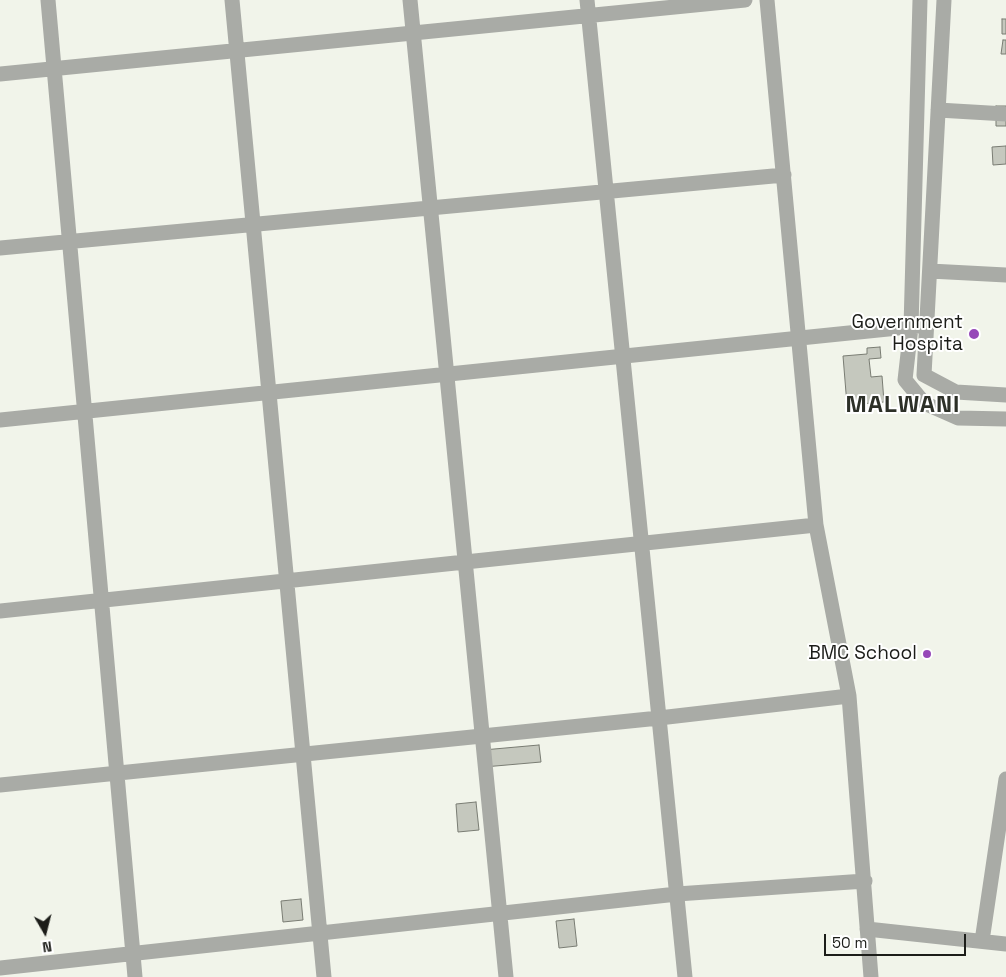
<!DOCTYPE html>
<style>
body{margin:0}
#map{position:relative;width:1006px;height:977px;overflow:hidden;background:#f1f4ea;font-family:"Space Grotesk",sans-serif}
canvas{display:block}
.north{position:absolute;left:20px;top:907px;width:50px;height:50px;-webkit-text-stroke:4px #fff;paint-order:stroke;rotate:172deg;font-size:14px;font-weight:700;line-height:20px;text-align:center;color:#1c1d19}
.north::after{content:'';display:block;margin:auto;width:18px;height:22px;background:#1c1d19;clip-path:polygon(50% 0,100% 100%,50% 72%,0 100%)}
.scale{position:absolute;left:824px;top:934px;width:142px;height:22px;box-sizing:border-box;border:2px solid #1c1d19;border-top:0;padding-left:6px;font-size:15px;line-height:18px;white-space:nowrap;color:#1c1d19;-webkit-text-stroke:4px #fff;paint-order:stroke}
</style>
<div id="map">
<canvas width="1006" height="977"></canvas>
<div class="north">N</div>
<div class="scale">50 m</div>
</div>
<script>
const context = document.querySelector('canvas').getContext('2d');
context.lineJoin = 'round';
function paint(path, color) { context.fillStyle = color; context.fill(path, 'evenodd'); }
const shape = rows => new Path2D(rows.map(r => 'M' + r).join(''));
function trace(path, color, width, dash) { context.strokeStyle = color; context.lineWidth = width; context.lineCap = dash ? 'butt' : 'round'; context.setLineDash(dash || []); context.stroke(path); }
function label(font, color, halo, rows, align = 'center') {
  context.font = font + ' "Space Grotesk",sans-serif'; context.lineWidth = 4; context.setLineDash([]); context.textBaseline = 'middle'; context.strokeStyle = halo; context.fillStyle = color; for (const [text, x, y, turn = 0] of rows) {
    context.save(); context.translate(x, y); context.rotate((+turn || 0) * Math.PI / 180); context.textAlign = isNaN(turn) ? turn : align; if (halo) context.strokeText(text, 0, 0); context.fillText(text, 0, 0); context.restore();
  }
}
const building = shape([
 [1002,19,1006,19,1006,34,1002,34,1002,19],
 [1003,40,1006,40,1006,54,1001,54,1003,40],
 [996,106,1006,106,1006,126,996,126,996,106],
 [1006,146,1006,164,993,165,992,147,1006,146],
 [880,347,881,358,869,359,871,377,882,376,884,402,847,405,843,356,867,354,867,348,880,347],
 [539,745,541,762,484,767,483,750,539,745],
 [476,802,479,830,458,832,456,804,476,802],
 [301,899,303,920,283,922,281,901,301,899],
 [574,919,577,946,559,948,556,921,574,919]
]);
paint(building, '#c5c8be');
trace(building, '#797c73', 1);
trace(shape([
 [48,0,135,977],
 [232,0,324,977],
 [410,0,506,977],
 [587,0,685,977],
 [767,0,816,525,849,696,871,977],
 [920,0,911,327,905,380,924,403,958,418,1006,419],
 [944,0,924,375,956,392,1006,395],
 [0,74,745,0],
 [938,110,1006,114],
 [0,248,784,175],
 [930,271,1006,275],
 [0,420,927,325],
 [0,611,816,525],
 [0,785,659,718,849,696],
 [867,929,1006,944],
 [982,941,1006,779],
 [0,968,677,894,865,881]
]), '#a9aba6', 15);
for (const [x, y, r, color] of [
 [974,334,6,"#9648b8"],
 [927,654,5,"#9648b8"]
]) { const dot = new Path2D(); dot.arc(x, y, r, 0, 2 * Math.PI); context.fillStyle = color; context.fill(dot); trace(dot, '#fff', 2); }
label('19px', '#1c1d19', '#fff', [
 ["Government",963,323],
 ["Hospita",963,345],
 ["BMC School",917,654]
], 'right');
context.letterSpacing = '1px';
label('bold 24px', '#2d3028', '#fff', [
 ["MALWANI",903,405]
]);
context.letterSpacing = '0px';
</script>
